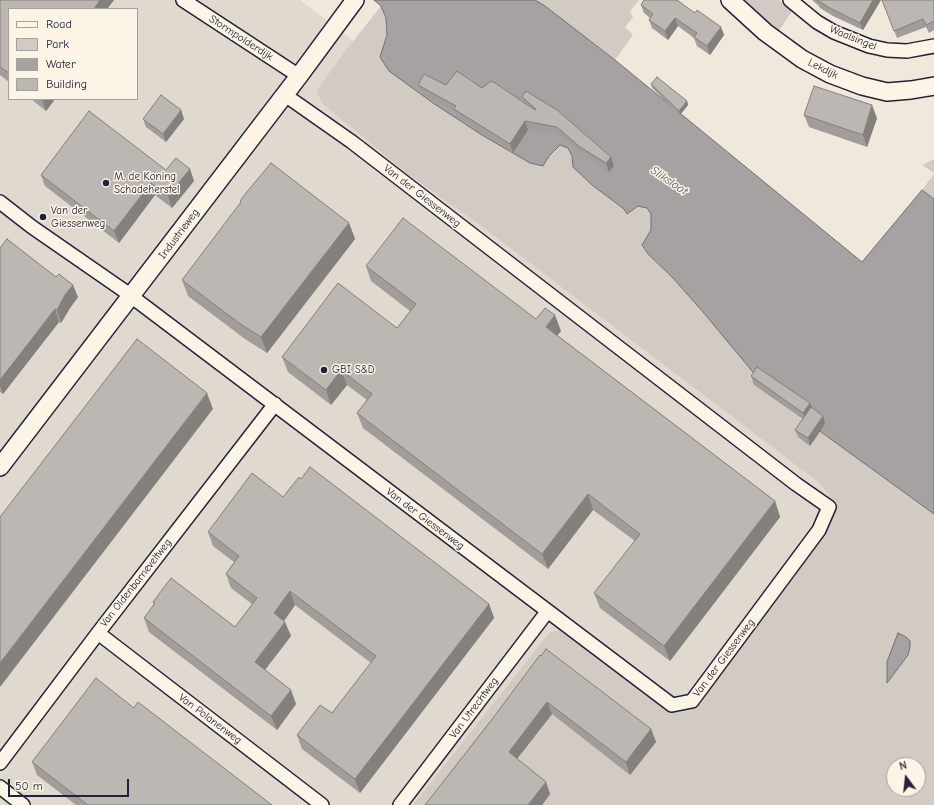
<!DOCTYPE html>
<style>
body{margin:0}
#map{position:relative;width:934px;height:805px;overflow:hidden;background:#efe8db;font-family:"Comic Neue",sans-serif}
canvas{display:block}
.legend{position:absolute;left:8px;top:8px;width:130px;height:92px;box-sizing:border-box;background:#fcf5e5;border:1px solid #a5a1a1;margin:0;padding:5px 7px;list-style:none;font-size:12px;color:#22223b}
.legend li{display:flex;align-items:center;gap:8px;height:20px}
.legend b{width:20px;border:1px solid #a5a1a1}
.north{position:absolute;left:886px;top:757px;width:40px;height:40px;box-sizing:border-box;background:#fcf5e5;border:1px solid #a5a1a1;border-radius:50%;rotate:345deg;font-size:11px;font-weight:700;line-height:16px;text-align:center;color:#22223b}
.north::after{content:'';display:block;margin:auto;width:14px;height:18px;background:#22223b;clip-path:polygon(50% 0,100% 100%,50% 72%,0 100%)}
.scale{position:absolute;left:8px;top:779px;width:121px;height:18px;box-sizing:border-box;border:2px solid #22223b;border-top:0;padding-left:5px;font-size:12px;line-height:14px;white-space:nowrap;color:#22223b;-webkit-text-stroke:3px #fcf5e5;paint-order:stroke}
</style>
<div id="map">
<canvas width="934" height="805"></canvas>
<ul class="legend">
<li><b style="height:5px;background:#fcf5e5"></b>Road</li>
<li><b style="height:11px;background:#d1cbc3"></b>Park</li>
<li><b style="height:11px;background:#a6a2a2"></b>Water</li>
<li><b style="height:11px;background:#bcb7b3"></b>Building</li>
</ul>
<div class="north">N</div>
<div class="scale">50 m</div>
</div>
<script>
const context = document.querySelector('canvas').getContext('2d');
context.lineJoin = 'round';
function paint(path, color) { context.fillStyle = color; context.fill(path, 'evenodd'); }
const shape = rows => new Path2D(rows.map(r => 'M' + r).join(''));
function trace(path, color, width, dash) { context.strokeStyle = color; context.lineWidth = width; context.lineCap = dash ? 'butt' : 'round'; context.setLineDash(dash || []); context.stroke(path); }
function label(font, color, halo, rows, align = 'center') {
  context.font = font + ' "Comic Neue",sans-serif'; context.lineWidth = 3; context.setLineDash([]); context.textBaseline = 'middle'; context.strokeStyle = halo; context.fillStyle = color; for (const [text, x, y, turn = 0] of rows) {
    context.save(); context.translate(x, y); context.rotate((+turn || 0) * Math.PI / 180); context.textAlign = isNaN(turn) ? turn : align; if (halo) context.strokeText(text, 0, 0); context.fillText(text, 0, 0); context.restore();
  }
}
paint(shape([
 [0,0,300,0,428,98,907,476,635,805,0,805],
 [9,9,137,9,137,99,9,99]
]), '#e0d9cf');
paint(shape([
 [535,0,639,0,630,11,633,17,625,27,633,35,615,60,545,6],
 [744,0,779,0,792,11,778,32],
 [381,6,386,18,387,35,380,57,543,166,549,156,560,144,568,148,572,156,573,167,592,185,624,209,626,214,638,206,647,208,651,214,651,230,642,246,648,254,672,277,703,312,767,389,806,421,934,514,934,805,413,805,550,632,560,630,663,708,674,712,684,709,695,704,711,686,807,559,831,520,833,508,830,497,821,484,484,228,405,172,322,103,317,90,343,54],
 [894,765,918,765,918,789,894,789],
 [934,159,934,173,922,165],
 [934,174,934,199,922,190]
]), '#d1cbc3');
const water = shape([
 [374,0,535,0,545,6,615,60,862,262,922,190,934,199,934,514,806,421,767,389,703,312,672,277,648,254,642,245,651,230,651,214,647,208,638,206,627,214,624,209,592,185,573,167,572,156,568,148,560,145,549,156,543,166,530,163,482,135,433,103,389,71,380,57,387,35,386,18,381,6,374,0],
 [898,633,906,637,910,641,910,647,908,655,887,683,887,662,898,633]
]);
paint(water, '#a6a2a2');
trace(water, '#716f79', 1);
const minor = shape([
 [183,0,299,76],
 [790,0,817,22,834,32,869,46,887,50,907,51,934,46],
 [0,202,32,227,123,290,672,705,692,701,819,530,829,507,796,484,352,142,285,95],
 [98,633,322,805],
 [0,763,98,633,275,404],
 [0,787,23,805],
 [400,805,547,612]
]);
const tertiary = shape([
 [730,0,765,32,802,59,830,74,862,86,887,92,911,90,934,86],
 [0,467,299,76,355,0]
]);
trace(minor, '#22223b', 16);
trace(tertiary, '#22223b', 20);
trace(minor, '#fcf5e5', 13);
trace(tertiary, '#fcf5e5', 17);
paint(shape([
 [0,0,114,0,107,9,9,9,9,82,0,75],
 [812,0,881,0,863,30,833,16,820,8,818,5],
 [882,0,934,0,934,30,929,33,926,27,897,38],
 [641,5,695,13,721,27,724,35,710,55,697,46,694,38,678,26,668,40,652,28,649,20,650,18,644,13],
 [651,84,687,101,688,105,680,115,652,88],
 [418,85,446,85,482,88,524,102,522,97,614,166,609,172,584,155,560,135,528,130,513,153,457,117,456,113,421,93],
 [31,99,55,99,46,111],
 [181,110,184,119,166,142,146,127,143,119],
 [804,115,877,118,867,147,809,127],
 [190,169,194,181,172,208,155,195,119,243,45,186,41,175],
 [240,201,349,223,355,239,267,353,245,339,188,296,182,280,241,203],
 [0,248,78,297,70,308,61,323,59,322,3,394,0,392],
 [366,266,536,319,561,331,557,335,775,501,780,517,670,661,600,608,594,593,635,541,593,510,548,569,363,428,357,413,367,400,347,385,331,405,288,372,282,357,397,328,410,311,371,281],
 [751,376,810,403,812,407,825,424,810,446,798,437,795,430,803,419,754,385],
 [283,497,489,604,494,618,360,793,302,749,297,735,332,713,371,663,295,605,284,621,291,636,265,670,296,704,277,730,149,632,144,618,154,605,153,602,235,627,252,604,231,588,226,574,234,562,213,546,208,532],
 [541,656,651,729,656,742,630,775,552,714,517,759,546,782,550,794,542,805,425,805],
 [134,708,272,805,76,805,37,775,32,762]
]), '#a29d9a');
paint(shape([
 [100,0,114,0,107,9,94,9],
 [873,0,881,0,863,30,860,23],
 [675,18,678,26,668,40,665,31],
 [721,27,724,35,710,55,707,46],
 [42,99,55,99,46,111],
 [687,101,688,105,680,115,679,111],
 [872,105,877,118,867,147,863,135],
 [181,110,184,119,166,142,163,134],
 [525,121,528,130,513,153,510,144],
 [611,157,614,166,609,172,606,163],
 [190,169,194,181,172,208,168,196],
 [151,183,155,195,119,243,114,231],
 [349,223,355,239,267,353,261,337],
 [73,285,78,297,70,308,61,323,57,310,65,295],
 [55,309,59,322,3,394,0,386,0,380],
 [555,315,561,331,552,342,546,327],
 [341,370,347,385,331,405,326,390],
 [207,393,213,409,0,687,0,663],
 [810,403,813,411,806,421,803,413],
 [823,416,825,424,810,446,808,438],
 [588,494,593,510,548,569,542,554],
 [775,501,780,517,670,661,664,646],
 [290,591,295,605,279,628,274,613],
 [489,604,494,618,360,793,355,779],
 [285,622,291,636,260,676,255,662],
 [291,690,296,704,277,730,271,716],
 [547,702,552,714,513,764,509,752],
 [651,729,656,742,630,775,626,762],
 [546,782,550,794,542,805,528,805]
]), '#84807d');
const building = shape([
 [0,0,100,0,94,9,9,9,9,73,0,67,0,0],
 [644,0,677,0,695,13,697,10,721,27,707,46,694,37,697,33,675,18,665,31,649,20,653,14,641,5,644,0],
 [817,0,873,0,860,23,830,8,817,0],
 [882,0,934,0,934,21,926,25,923,19,894,31,882,0],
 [457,71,482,88,491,81,495,83,535,110,536,109,522,97,526,91,557,110,611,157,606,163,580,147,557,127,525,121,510,144,454,109,456,106,418,85,424,74,446,85,457,71],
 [657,77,687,101,679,111,651,84,657,77],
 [814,86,872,105,863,135,804,115,814,86],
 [161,95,181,110,163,134,143,119,161,95],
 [89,111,166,170,176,158,190,169,168,196,151,183,114,231,41,175,89,111],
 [271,163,349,223,261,337,239,323,182,280,241,202,240,201,246,193,271,163],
 [403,218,536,319,545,308,555,315,546,327,775,501,664,646,594,593,640,534,588,494,542,554,357,413,372,394,341,370,326,390,282,357,338,283,397,328,416,304,366,266,403,218],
 [7,239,56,277,59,274,73,285,65,295,57,310,55,309,0,380,0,248,7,239],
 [137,339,207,393,0,663,0,517,137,339],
 [757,367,810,403,803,413,751,376,757,367],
 [811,407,823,416,808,438,795,430,811,407],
 [310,467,489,604,355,779,297,735,320,705,332,713,376,656,290,591,274,613,285,622,255,662,291,690,271,716,144,618,155,603,153,602,171,578,235,627,257,598,226,574,239,556,208,532,252,473,283,497,299,477,301,479,310,467],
 [546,649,651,729,626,762,547,702,509,752,546,782,528,805,425,805,490,722,540,655,541,656,546,649],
 [96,678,134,708,138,702,272,805,88,805,32,762,96,678]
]);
paint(building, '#bcb7b3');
trace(building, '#84807d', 1);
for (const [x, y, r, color] of [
 [106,183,4,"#22223b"],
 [43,217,4,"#22223b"],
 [324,370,4,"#22223b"]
]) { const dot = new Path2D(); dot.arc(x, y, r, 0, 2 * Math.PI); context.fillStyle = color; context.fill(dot); trace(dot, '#fcf5e5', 1.5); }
label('11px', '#22223b', '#fcf5e5', [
 ["Stormpolderdijk",241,38,33],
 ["Waalsingel",853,38,22],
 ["Lekdijk",823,69,26],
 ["Van der Giessenweg",422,196,38],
 ["Industrieweg",179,234,-53],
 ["Van der Giessenweg",425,519,37],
 ["Van Oldenbarneveltweg",136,583,-52],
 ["Van der Giessenweg",724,658,-53],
 ["Van Utrechtweg",474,708,-53],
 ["Van Polanenweg",210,719,37]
]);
label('11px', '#22223b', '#fcf5e5', [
 ["M. de Koning",114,177],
 ["Schadeherstel",114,190],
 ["Van der",51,211],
 ["Giessenweg",51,224],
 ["GBI S&D",332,370]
], 'left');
label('italic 12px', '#575564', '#fcf5e5', [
 ["Sliksloot",669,181,34]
]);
</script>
